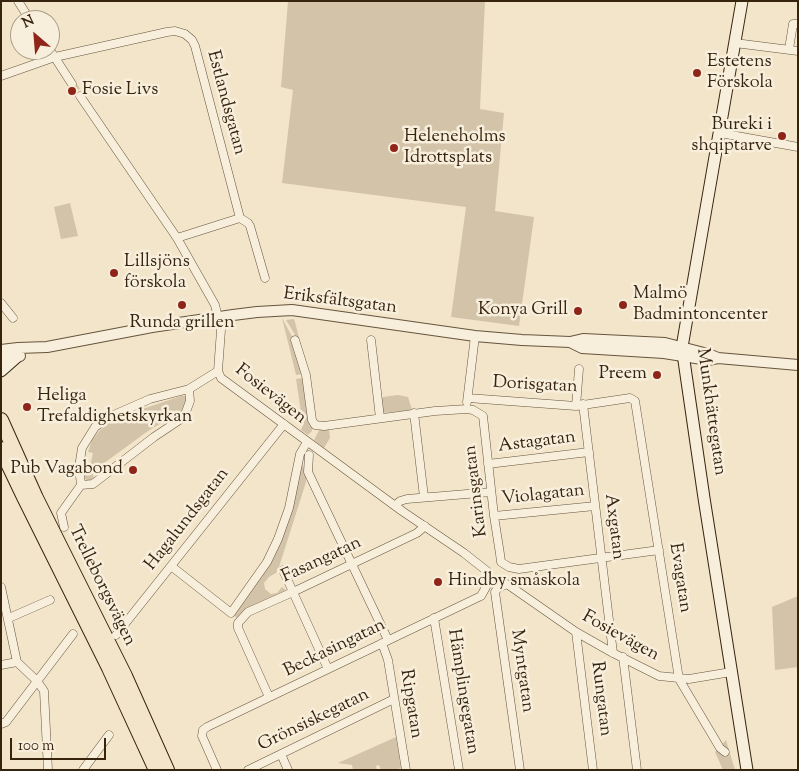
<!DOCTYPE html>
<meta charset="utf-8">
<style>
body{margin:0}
#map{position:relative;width:799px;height:771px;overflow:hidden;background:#f3e5c9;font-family:"Sorts Mill Goudy",serif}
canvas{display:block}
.frame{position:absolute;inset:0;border:2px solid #37240e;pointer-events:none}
.north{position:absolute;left:10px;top:10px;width:50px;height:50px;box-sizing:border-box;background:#f7eedc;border:1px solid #aa9d8a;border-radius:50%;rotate:333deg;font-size:14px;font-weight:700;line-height:20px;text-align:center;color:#37240e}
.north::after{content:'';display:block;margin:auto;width:18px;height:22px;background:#8f2418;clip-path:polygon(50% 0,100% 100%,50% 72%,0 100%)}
.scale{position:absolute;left:10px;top:738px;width:96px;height:22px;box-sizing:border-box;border:2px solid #37240e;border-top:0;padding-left:6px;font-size:15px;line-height:18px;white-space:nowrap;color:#37240e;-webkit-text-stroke:4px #f7eedc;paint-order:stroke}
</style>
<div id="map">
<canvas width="799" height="771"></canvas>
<div class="frame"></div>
<div class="north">N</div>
<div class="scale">100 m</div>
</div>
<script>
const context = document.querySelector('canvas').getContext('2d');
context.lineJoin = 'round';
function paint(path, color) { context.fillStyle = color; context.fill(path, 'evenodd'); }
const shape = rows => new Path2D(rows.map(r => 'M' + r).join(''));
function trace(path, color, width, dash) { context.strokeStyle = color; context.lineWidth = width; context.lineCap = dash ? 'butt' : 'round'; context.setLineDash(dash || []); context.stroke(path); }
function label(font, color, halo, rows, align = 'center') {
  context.font = font + ' "Sorts Mill Goudy",serif'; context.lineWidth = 5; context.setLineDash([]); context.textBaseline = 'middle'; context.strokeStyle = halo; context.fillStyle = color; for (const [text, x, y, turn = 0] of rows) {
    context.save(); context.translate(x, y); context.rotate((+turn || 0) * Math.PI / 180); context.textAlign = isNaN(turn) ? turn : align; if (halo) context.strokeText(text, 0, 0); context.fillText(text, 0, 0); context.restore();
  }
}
paint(shape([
 [288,1,485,1,480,109,504,113,495,211,534,217,519,326,451,317,466,207,282,183,293,90,281,87],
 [70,203,78,236,61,239,54,207],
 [282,318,294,340,303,374,296,375],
 [294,319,295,322,299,338,297,338,286,320],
 [302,378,304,380,309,424,312,427,312,431,308,435,301,430,303,425,296,379],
 [398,395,408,397,412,410,382,413,380,402,383,397],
 [181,396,186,396,187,401,182,415,178,413,148,431,92,472,94,478,89,481,86,480,83,473,88,474,93,453,88,452,92,440,99,431,110,422,125,415],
 [329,429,330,438,324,448,314,440,319,430],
 [301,459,306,476,306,482,279,567,276,573,269,577,264,583,265,589,271,594,277,593,282,587,286,590,243,611,238,619,234,615,270,558],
 [798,596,798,667,775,670,772,607],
 [396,737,401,768,395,770,381,770,379,765,376,766,377,770,353,770,352,765,338,763],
 [726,740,735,770,723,770,715,752]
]), '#d3c4a9');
trace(shape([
 [72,84,80,96]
]), '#cdbea4', 8, [8, 4]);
const minor = shape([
 [18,1,30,20],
 [735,43,798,51],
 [789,49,793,24,798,24],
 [50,50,72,84],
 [1,76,55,57,167,32,175,31,185,34,192,40,195,46,240,218,248,223,250,226,265,278],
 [80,96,177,238,215,305,221,330,218,371,221,378,402,511,464,553,488,572,486,587,481,596,207,727,203,730,202,736,217,770],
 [720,133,798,147],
 [177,238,240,218],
 [1,303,13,318],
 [295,340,306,375,312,420,315,425,324,426,435,411,467,409,473,410,483,416,494,516,500,554,501,562,509,567,519,569,659,550],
 [371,340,380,418],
 [468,398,576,406,630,398,635,401,679,679,720,748,725,752],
 [467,402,475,336],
 [583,404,613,653],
 [576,406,579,369],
 [414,413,424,497],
 [309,455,308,472,388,640],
 [488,464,589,452],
 [81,485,93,484,154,437,184,417,190,401,189,389],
 [395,506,400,501,407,499,491,492],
 [494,516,595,506],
 [64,527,61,513,81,485,79,467,82,448,95,427,109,417,150,399,189,389,218,371],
 [171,566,231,613,267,562,278,539,289,508,300,454,307,442],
 [283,570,328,669],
 [1,587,17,662,37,681,44,691,48,770],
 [9,618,50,600],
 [434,618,459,770],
 [576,632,593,770],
 [116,635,284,424],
 [382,643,388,660,406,770],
 [623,657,637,770],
 [1,665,17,662],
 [269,697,238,628,238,623,248,612,293,592,417,533,425,526],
 [1,724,6,722,73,634],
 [281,754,288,770],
 [83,770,109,735],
 [248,770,394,699],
 [520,770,495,592,498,588,507,584,576,632,613,653,659,676,689,679,731,672]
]);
const tertiary = shape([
 [570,342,582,348,664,353,708,360,718,358,798,365],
 [1,350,18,348,47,347,152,327,233,315,257,312,292,310,475,336,522,340,570,342,583,339,665,343,708,354,718,358],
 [1,360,20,356]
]);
const secondary = shape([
 [742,1,682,347,704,498,747,770],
 [1,371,18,356]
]);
const motorway = shape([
 [1,420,36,498,125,676,167,770],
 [1,449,24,497,109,668,156,770]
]);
trace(minor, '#66543d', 9);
trace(tertiary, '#66543d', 12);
trace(secondary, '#37240e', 13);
trace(motorway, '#37240e', 16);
trace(minor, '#f7eedc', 8);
trace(tertiary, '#f7eedc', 10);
trace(secondary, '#f7eedc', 11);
trace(motorway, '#f3e5c9', 14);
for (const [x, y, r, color] of [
 [697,73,5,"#8f2418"],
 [72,91,5,"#8f2418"],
 [782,136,5,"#8f2418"],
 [394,148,5,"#8f2418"],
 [114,273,5,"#8f2418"],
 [182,305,5,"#8f2418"],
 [623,305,5,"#8f2418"],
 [578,311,5,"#8f2418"],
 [657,375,5,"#8f2418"],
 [27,407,5,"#8f2418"],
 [133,470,5,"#8f2418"],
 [438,582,5,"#8f2418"]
]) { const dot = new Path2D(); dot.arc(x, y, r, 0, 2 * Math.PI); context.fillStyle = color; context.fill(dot); trace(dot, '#f7eedc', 2); }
label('18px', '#37240e', '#f7eedc', [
 ["Estetens",707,63],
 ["Förskola",707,84],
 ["Fosie Livs",82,91],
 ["Bureki i",772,126,"right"],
 ["shqiptarve",772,147,"right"],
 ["Heleneholms",404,138],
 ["Idrottsplats",404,159],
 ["Lillsjöns",124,263],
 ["förskola",124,284],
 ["Malmö",633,295],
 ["Badmintoncenter",633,316],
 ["Konya Grill",568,311,"right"],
 ["Runda grillen",182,324,"center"],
 ["Preem",647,375,"right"],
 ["Heliga",37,397],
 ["Trefaldighetskyrkan",37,418],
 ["Pub Vagabond",123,470,"right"],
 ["Hindby småskola",448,582]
], 'left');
label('18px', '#37240e', '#f7eedc', [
 ["Estlandsgatan",225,103,75],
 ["Eriksfältsgatan",340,302,7],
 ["Dorisgatan",535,386,3],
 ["Fosievägen",270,395,38],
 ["Munkhättegatan",710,412,82],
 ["Astagatan",537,443,-7],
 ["Karinsgatan",477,491,-97],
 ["Violagatan",543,496,-6],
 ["Hagalundsgatan",188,520,-52],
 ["Axgatan",613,527,83],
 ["Fasangatan",322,561,-25],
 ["Evagatan",679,578,81],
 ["Trelleborgsvägen",101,586,64],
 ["Fosievägen",620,637,29],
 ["Beckasingatan",335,649,-26],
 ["Myntgatan",521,671,82],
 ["Hämplingegatan",462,692,81],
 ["Rungatan",600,699,83],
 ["Ripgatan",410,704,81],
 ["Grönsiskegatan",314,721,-26]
]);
</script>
